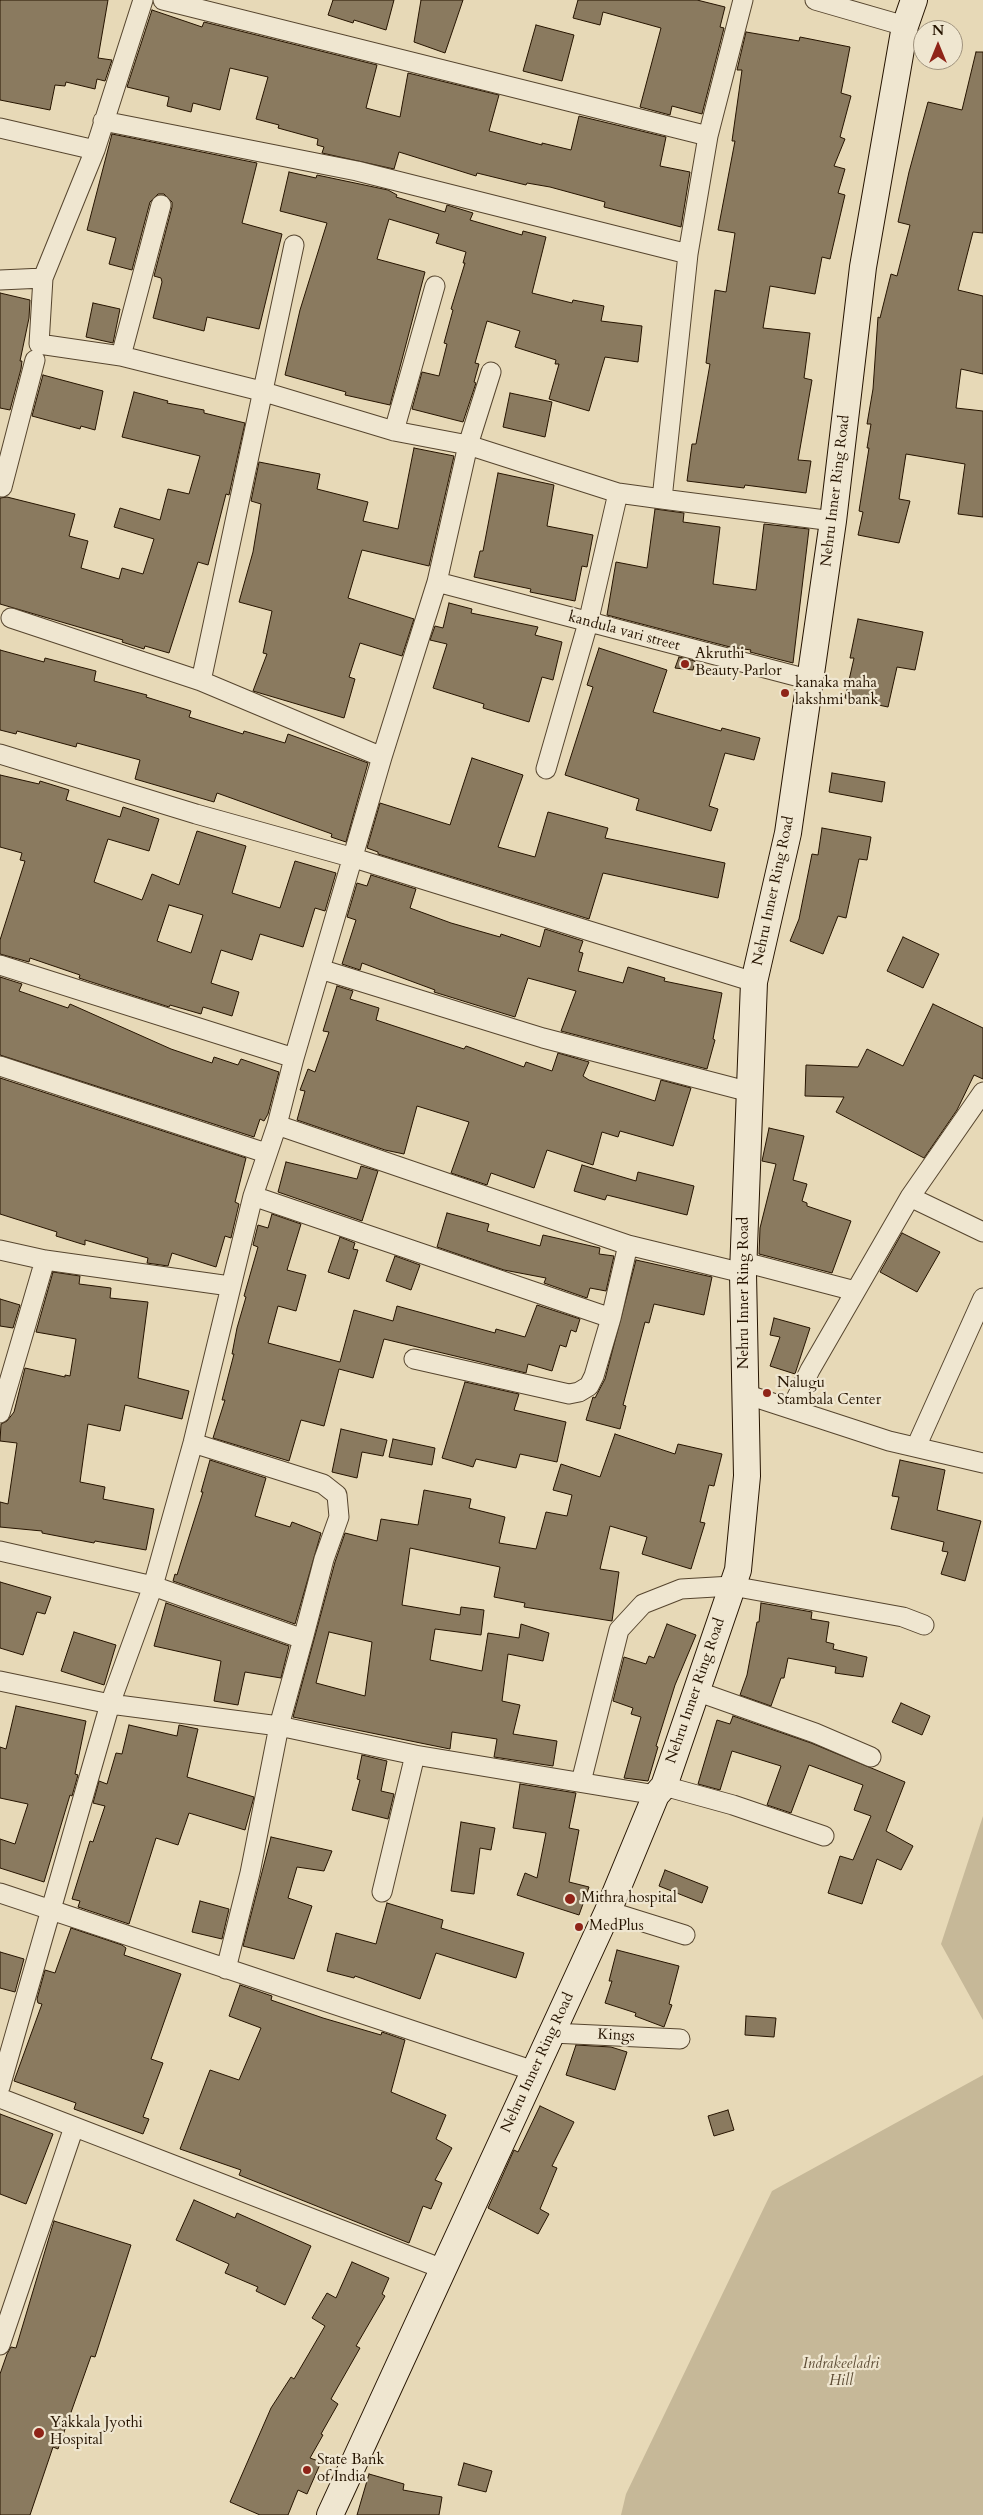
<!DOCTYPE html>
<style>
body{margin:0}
#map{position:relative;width:983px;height:2515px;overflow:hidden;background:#e7d9b7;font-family:Cardo,serif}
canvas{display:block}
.north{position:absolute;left:913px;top:20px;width:50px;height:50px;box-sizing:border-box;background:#efe6d0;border:1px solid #9f927d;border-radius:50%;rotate:0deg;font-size:14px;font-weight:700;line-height:20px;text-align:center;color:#261400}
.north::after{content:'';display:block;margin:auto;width:18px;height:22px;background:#8f2418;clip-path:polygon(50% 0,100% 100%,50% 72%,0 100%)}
</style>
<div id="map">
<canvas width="983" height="2515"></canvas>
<div class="north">N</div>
</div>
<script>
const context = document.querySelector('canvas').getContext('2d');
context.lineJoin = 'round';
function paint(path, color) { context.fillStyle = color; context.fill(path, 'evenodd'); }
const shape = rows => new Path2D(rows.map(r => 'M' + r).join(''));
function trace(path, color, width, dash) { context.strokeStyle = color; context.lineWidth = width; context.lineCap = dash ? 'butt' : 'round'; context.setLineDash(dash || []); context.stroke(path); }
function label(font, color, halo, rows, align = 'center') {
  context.font = font + ' Cardo,serif'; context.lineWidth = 4.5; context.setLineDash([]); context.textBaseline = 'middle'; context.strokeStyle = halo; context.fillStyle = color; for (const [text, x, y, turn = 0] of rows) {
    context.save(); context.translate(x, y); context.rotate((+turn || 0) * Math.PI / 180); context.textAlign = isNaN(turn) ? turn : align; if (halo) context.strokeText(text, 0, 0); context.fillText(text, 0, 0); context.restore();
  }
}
paint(shape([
 [983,1816,983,2020,941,1944],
 [983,2075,983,2515,621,2515,626,2494,772,2191]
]), '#c6b898');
const building = shape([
 [0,0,108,0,98,58,112,60,105,81,97,79,95,89,66,82,65,86,55,85,50,110,0,100,0,0],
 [333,0,394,0,386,30,354,20,353,23,328,15,333,0],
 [421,0,463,0,445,53,414,42,421,0],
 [578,0,697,0,725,7,720,27,724,28,702,114,672,106,670,115,640,107,661,28,603,12,600,25,573,18,578,0],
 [152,10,202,27,204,22,377,65,366,108,400,117,408,73,499,95,489,131,542,145,542,143,571,150,579,116,666,137,660,166,690,172,681,227,604,207,605,202,550,187,527,183,526,185,477,173,476,176,399,152,394,169,322,153,324,147,317,145,318,139,278,128,279,125,256,119,268,77,230,68,220,110,193,103,191,112,167,106,169,97,127,87,152,10],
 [536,25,574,35,562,81,523,71,536,25],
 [746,32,799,41,800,37,850,47,841,93,851,96,840,137,845,139,834,166,845,169,838,193,845,195,830,259,822,257,815,294,770,286,763,328,810,333,804,378,812,380,798,460,811,461,806,493,745,485,744,488,687,481,692,444,696,444,710,364,706,363,715,290,726,292,735,233,718,230,735,141,732,141,742,70,737,70,746,32],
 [976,52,983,52,983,233,973,232,958,290,983,296,983,374,961,369,956,408,983,411,983,517,958,514,965,464,906,454,899,499,910,501,899,543,858,535,863,512,859,511,869,448,867,448,871,424,867,424,873,389,878,317,880,318,891,274,897,276,910,225,898,222,909,172,928,102,962,110,976,52],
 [112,134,257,163,242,223,282,234,259,329,207,317,204,331,153,318,162,282,161,278,154,276,172,207,172,202,164,194,158,194,150,202,132,270,109,264,116,238,87,230,112,134],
 [289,172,316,178,317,175,388,190,397,195,396,197,445,212,447,205,473,213,470,220,522,235,523,231,546,237,532,293,572,303,573,300,604,306,601,321,642,326,638,362,605,357,589,411,549,399,559,364,555,364,556,360,515,347,520,331,487,321,475,363,479,364,474,382,476,383,463,422,412,409,422,372,439,376,447,344,444,343,453,310,451,309,465,263,463,263,466,252,436,243,439,234,389,219,377,259,425,272,390,405,345,395,346,392,285,375,300,310,327,223,280,211,289,172],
 [0,293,30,300,29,318,20,361,22,361,21,369,10,410,0,408,0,293],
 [93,303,120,309,113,343,86,337,93,303],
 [43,375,103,391,95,430,81,426,80,429,32,416,43,375],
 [134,392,168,401,167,403,204,410,204,413,245,423,229,495,226,494,208,565,198,562,169,653,145,646,144,649,122,642,123,640,0,604,0,498,7,497,75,514,69,536,88,541,81,568,119,579,122,568,143,574,154,539,114,527,120,508,160,520,168,489,189,494,200,456,122,437,134,392],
 [510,393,552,402,545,437,503,427,510,393],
 [414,448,454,456,429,566,362,550,348,598,414,619,402,656,360,643,349,677,355,679,344,718,253,691,267,654,263,653,272,611,239,602,253,552,261,504,251,501,259,462,320,474,317,489,368,502,363,521,398,529,414,448],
 [498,473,554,485,547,526,593,535,587,567,582,566,575,601,530,592,531,589,474,577,480,551,483,551,498,473],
 [655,509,684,513,683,522,720,527,713,584,756,590,764,524,809,529,793,663,750,652,751,650,730,647,607,615,616,562,647,568,655,509],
 [449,603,472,609,471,613,538,627,535,635,562,642,553,680,542,677,529,722,483,708,484,704,433,688,447,644,430,640,435,626,443,628,449,603],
 [858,619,923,632,915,670,897,667,888,707,845,698,854,658,850,658,858,619],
 [599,648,667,670,653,712,721,731,722,728,760,738,754,760,725,753,709,806,718,809,711,831,636,810,639,799,565,775,593,687,587,685,599,648],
 [0,650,44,662,45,658,96,671,94,681,147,695,146,697,191,711,189,717,243,734,244,731,285,743,288,734,368,763,346,842,331,837,332,834,217,793,214,802,135,779,140,760,77,743,76,747,17,731,16,734,0,730,0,650],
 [679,657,695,661,693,670,675,668,679,657],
 [472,758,523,775,498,847,535,857,548,812,608,828,605,838,725,863,718,898,603,873,589,919,378,854,378,852,367,848,380,803,450,825,472,758],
 [832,773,885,782,882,802,829,792,832,773],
 [0,775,39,784,40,781,69,790,66,800,120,817,123,807,159,819,149,851,108,839,94,882,142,900,152,874,179,885,197,831,246,846,232,893,280,908,295,861,336,873,325,911,315,908,303,947,260,934,252,960,221,950,211,983,239,992,232,1016,203,1007,201,1014,170,1005,169,1007,79,978,80,975,30,958,29,962,0,954,0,940,25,861,20,860,22,853,0,847,0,775],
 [169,905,203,915,191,953,157,941,169,905],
 [822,828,871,837,867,860,859,859,846,918,838,916,823,954,790,941,799,919,812,854,818,855,822,828],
 [371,875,416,889,410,908,451,923,500,937,501,934,540,947,545,929,583,941,579,952,583,953,578,971,623,983,628,967,665,978,664,981,722,993,713,1039,715,1040,707,1069,561,1031,576,991,528,978,515,1017,434,992,435,990,362,963,360,970,342,964,356,920,347,917,357,883,367,886,371,875],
 [903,937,939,954,923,988,887,971,903,937],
 [0,977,22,984,19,991,68,1008,70,1004,171,1049,212,1063,214,1057,238,1065,241,1059,279,1072,268,1114,264,1121,260,1119,254,1137,0,1055,0,977],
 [337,986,353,991,350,999,379,1008,376,1020,464,1049,466,1046,524,1067,526,1062,552,1071,558,1053,589,1062,583,1076,589,1080,655,1101,661,1080,691,1088,673,1146,620,1131,618,1137,602,1132,593,1165,547,1150,534,1188,491,1173,487,1185,451,1173,469,1122,417,1106,404,1154,385,1150,297,1120,305,1091,300,1090,308,1069,315,1072,329,1032,323,1031,337,986],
 [933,1004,983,1028,983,1079,974,1075,957,1110,924,1158,836,1112,844,1097,805,1096,806,1065,858,1067,867,1049,903,1066,933,1004],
 [0,1078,246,1158,235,1202,239,1204,231,1238,225,1236,216,1267,172,1253,168,1266,147,1263,148,1258,85,1240,85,1245,56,1236,57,1232,0,1214,0,1078],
 [769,1128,804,1136,793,1180,807,1184,802,1201,807,1203,807,1206,851,1221,832,1273,759,1254,760,1228,776,1164,762,1161,769,1128],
 [286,1162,357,1179,361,1166,378,1171,362,1221,278,1192,286,1162],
 [582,1165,636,1181,638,1172,694,1186,687,1215,607,1195,605,1200,574,1191,582,1165],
 [447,1213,489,1224,487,1231,540,1246,543,1235,600,1248,599,1254,614,1256,606,1291,590,1288,587,1298,544,1283,546,1278,504,1270,437,1247,447,1213],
 [272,1214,301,1224,287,1270,306,1275,296,1311,278,1306,268,1343,340,1362,354,1310,393,1321,397,1306,495,1333,496,1329,525,1337,537,1305,580,1319,576,1332,571,1330,566,1347,560,1345,552,1371,528,1364,526,1373,384,1339,373,1378,339,1369,324,1426,301,1420,289,1461,213,1438,225,1400,222,1400,234,1354,232,1354,237,1328,246,1297,244,1296,258,1247,253,1245,258,1225,268,1228,272,1214],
 [902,1233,940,1252,917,1292,880,1272,902,1233],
 [340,1237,355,1243,353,1249,358,1250,349,1279,328,1272,340,1237],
 [395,1256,420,1265,411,1290,386,1281,395,1256],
 [636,1260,712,1277,704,1315,654,1304,649,1323,645,1322,623,1405,626,1406,620,1429,586,1420,593,1397,595,1398,605,1379,636,1260],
 [53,1272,80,1276,79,1284,111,1288,110,1298,148,1302,138,1378,189,1391,182,1419,125,1405,120,1431,88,1424,80,1482,105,1487,103,1499,154,1509,146,1550,95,1541,94,1543,42,1533,42,1531,0,1527,0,1502,8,1504,17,1443,0,1441,1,1424,7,1421,14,1412,25,1368,65,1377,65,1375,70,1376,76,1339,36,1332,53,1272],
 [0,1299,20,1305,13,1328,0,1326,0,1299],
 [774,1318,810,1328,795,1374,770,1366,780,1337,770,1335,774,1318],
 [465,1382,519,1394,514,1410,566,1422,557,1462,520,1454,516,1468,476,1459,473,1467,442,1458,465,1382],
 [341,1429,387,1440,383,1456,362,1452,357,1478,332,1472,341,1429],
 [615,1434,675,1454,678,1444,722,1454,714,1486,709,1485,700,1522,705,1523,691,1569,642,1554,647,1537,610,1526,600,1569,619,1572,612,1621,524,1607,525,1603,494,1597,500,1567,410,1548,402,1605,460,1615,461,1607,484,1610,481,1635,435,1629,430,1660,482,1671,488,1633,519,1638,521,1624,549,1633,543,1661,508,1654,502,1701,520,1705,513,1734,557,1741,553,1766,494,1757,497,1739,452,1732,450,1749,293,1717,335,1562,345,1533,377,1541,381,1519,418,1525,424,1490,471,1499,469,1508,505,1517,499,1543,536,1549,546,1512,567,1516,572,1495,553,1490,561,1464,600,1477,615,1434],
 [329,1632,372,1642,365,1696,316,1683,329,1632],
 [393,1439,435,1448,432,1465,389,1457,393,1439],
 [210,1460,266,1478,255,1516,290,1527,292,1522,321,1533,295,1624,173,1581,175,1574,177,1575,203,1492,201,1492,210,1460],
 [900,1460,945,1470,937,1510,981,1521,965,1581,941,1574,948,1552,942,1551,944,1542,891,1529,899,1497,892,1496,900,1460],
 [0,1582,51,1597,45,1614,37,1612,23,1655,0,1648,0,1582],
 [166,1603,289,1646,281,1678,245,1672,238,1705,214,1701,221,1661,154,1646,166,1603],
 [761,1603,812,1612,811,1619,829,1622,826,1642,834,1644,833,1649,867,1657,863,1677,835,1673,836,1667,788,1658,784,1678,781,1678,771,1706,740,1695,747,1675,757,1622,759,1622,761,1603],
 [667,1624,696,1635,675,1685,656,1746,658,1747,648,1781,624,1778,641,1717,631,1714,633,1708,613,1701,624,1657,646,1664,649,1656,654,1658,667,1624],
 [74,1632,116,1645,104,1685,61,1671,74,1632],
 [901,1703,930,1716,922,1735,892,1722,901,1703],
 [16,1706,86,1721,75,1774,78,1775,72,1796,70,1795,44,1882,0,1868,0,1839,15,1844,28,1804,0,1798,0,1747,6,1749,16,1706],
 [733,1716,811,1743,905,1782,886,1831,913,1846,901,1870,877,1859,862,1904,828,1893,840,1856,853,1860,871,1816,854,1810,863,1785,809,1765,791,1813,767,1805,781,1766,732,1751,720,1790,698,1784,717,1720,730,1724,733,1716],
 [129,1725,177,1736,179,1725,198,1729,187,1777,254,1797,245,1830,189,1813,178,1845,156,1838,129,1924,78,1907,80,1901,72,1899,90,1841,93,1842,105,1806,93,1803,99,1781,107,1784,116,1753,122,1754,129,1725],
 [362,1755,387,1761,381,1791,394,1794,388,1819,352,1810,360,1780,357,1779,362,1755],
 [520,1784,576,1793,569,1828,579,1830,569,1882,589,1887,579,1915,517,1895,525,1873,537,1878,546,1833,513,1828,520,1784],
 [461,1822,495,1828,491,1850,480,1848,474,1894,451,1891,461,1822],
 [271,1837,332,1851,324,1871,297,1867,288,1898,312,1906,294,1959,243,1946,271,1837],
 [665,1870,708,1887,702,1903,659,1886,665,1870],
 [200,1901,229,1909,222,1939,192,1932,200,1901],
 [387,1903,443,1920,441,1928,524,1953,516,1978,436,1953,420,1999,355,1976,354,1978,327,1971,336,1933,376,1944,387,1903],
 [71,1928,122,1945,126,1948,124,1955,181,1974,151,2059,163,2063,143,2117,149,2119,143,2134,74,2109,76,2103,14,2081,42,2004,38,2003,37,1999,45,1970,55,1973,71,1928],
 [617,1950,679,1966,669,2004,672,2005,664,2027,635,2016,636,2013,605,2003,612,1981,609,1981,617,1950],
 [0,1952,24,1959,15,1992,0,1988,0,1952],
 [240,1985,272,1996,271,2000,323,2018,381,2035,382,2032,405,2040,391,2092,446,2115,436,2139,452,2148,435,2180,442,2183,431,2209,423,2206,409,2243,239,2175,241,2170,180,2149,210,2070,239,2080,261,2028,229,2016,240,1985],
 [746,2016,776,2018,774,2037,745,2035,746,2016],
 [576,2045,611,2047,627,2052,615,2090,566,2075,576,2045],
 [540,2106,574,2122,552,2166,557,2168,540,2209,549,2214,538,2234,488,2208,514,2150,518,2152,540,2106],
 [728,2110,734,2130,714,2136,708,2116,728,2110],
 [0,2114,53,2134,26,2204,0,2194,0,2114],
 [194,2200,235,2218,237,2213,311,2246,285,2305,256,2291,258,2287,225,2273,229,2264,176,2240,194,2200],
 [54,2221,131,2245,95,2357,91,2356,58,2449,53,2447,30,2515,0,2515,0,2374,7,2354,11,2347,16,2348,54,2221],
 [352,2262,389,2278,382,2294,385,2296,356,2346,360,2348,331,2399,338,2404,321,2434,323,2435,310,2458,321,2462,307,2494,298,2490,288,2515,260,2515,230,2502,271,2408,291,2377,294,2379,325,2326,312,2318,327,2293,336,2298,352,2262],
 [464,2463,492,2471,486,2492,458,2485,464,2463],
 [369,2474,404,2484,403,2490,442,2497,439,2515,357,2515,369,2474]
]);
paint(building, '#8a7a5f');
trace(building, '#261400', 1);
const street = shape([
 [143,0,95,150,43,278,39,344,121,356,261,391,394,431,468,445,618,493,662,499,688,254,708,136],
 [163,0,708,136,743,0],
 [815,0,905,26],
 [103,121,357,171,688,254],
 [0,128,95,150],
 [0,280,43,278],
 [121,356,161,205],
 [394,431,435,286],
 [0,486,2,487,35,360],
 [662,499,833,521],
 [437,582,811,680],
 [11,618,201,681,382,757],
 [201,681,294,245],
 [0,754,196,814,354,858,754,982],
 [546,769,588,623,618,493],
 [0,965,294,1058],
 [320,969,543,1038,750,1092],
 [0,1066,266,1153],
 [277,1125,628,1245,743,1273],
 [253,1196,611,1318],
 [910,1197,983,1232],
 [0,1250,45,1260,230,1286],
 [744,1262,855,1291],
 [414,1359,569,1394,579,1392,589,1386,594,1376,611,1318,628,1245],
 [745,1394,889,1441,983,1463],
 [791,1409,810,1370,910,1197,983,1092],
 [0,1413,45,1260],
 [193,1443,323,1484,337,1495,339,1517,324,1559,303,1639],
 [916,1447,983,1298],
 [0,1551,153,1586,303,1639,279,1726,250,1873,226,1969],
 [0,1681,110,1704,279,1726,415,1755,656,1795],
 [696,1691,815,1733,871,1757],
 [581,1782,619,1630,643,1604,681,1589,732,1586,903,1617,924,1625],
 [664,1786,733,1805,824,1836],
 [382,1892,415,1755],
 [0,1893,534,2071],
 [608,1911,685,1935],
 [552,2033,680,2039],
 [0,2087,110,1704,153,1586,193,1443,253,1196,277,1125,294,1058,382,757,437,582,468,445,491,372],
 [0,2098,443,2269],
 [0,2345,74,2127]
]);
const secondary = shape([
 [330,2515,608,1911,656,1795,664,1786,738,1570,747,1476,743,1273,754,982,788,833,833,521,863,267,905,26,914,0]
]);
trace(street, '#56452e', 21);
trace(secondary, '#261400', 28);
trace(street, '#efe6d0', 19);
trace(secondary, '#efe6d0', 26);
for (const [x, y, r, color] of [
 [685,664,5,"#8f2418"],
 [785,693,5,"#8f2418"],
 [767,1393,5,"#8f2418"],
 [570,1899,6,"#8f2418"],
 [579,1927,5,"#8f2418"],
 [39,2433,6,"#8f2418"],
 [307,2470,5,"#8f2418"]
]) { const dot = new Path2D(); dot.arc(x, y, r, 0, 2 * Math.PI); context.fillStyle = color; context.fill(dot); trace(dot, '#efe6d0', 2); }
label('15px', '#261400', '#efe6d0', [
 ["Nehru Inner Ring Road",836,491,-83],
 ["kandula vari street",624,632,15],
 ["Nehru Inner Ring Road",774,891,-78],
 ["Nehru Inner Ring Road",745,1293,-90],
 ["Nehru Inner Ring Road",696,1691,-71],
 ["Kings",616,2036,3],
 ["Nehru Inner Ring Road",538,2063,-65]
]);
label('15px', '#261400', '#efe6d0', [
 ["Akruthi",695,655],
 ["Beauty Parlor",695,672],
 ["kanaka maha",795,684],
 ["lakshmi bank",795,701],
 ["Nalugu",777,1384],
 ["Stambala Center",777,1401],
 ["Mithra hospital",581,1899],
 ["MedPlus",589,1927],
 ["Yakkala Jyothi",50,2424],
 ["Hospital",50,2441],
 ["State Bank",317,2461],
 ["of India",317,2478]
], 'left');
label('italic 15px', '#5e4d35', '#efe6d0', [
 ["Indrakeeladri",841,2365],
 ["Hill",841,2382]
]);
</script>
